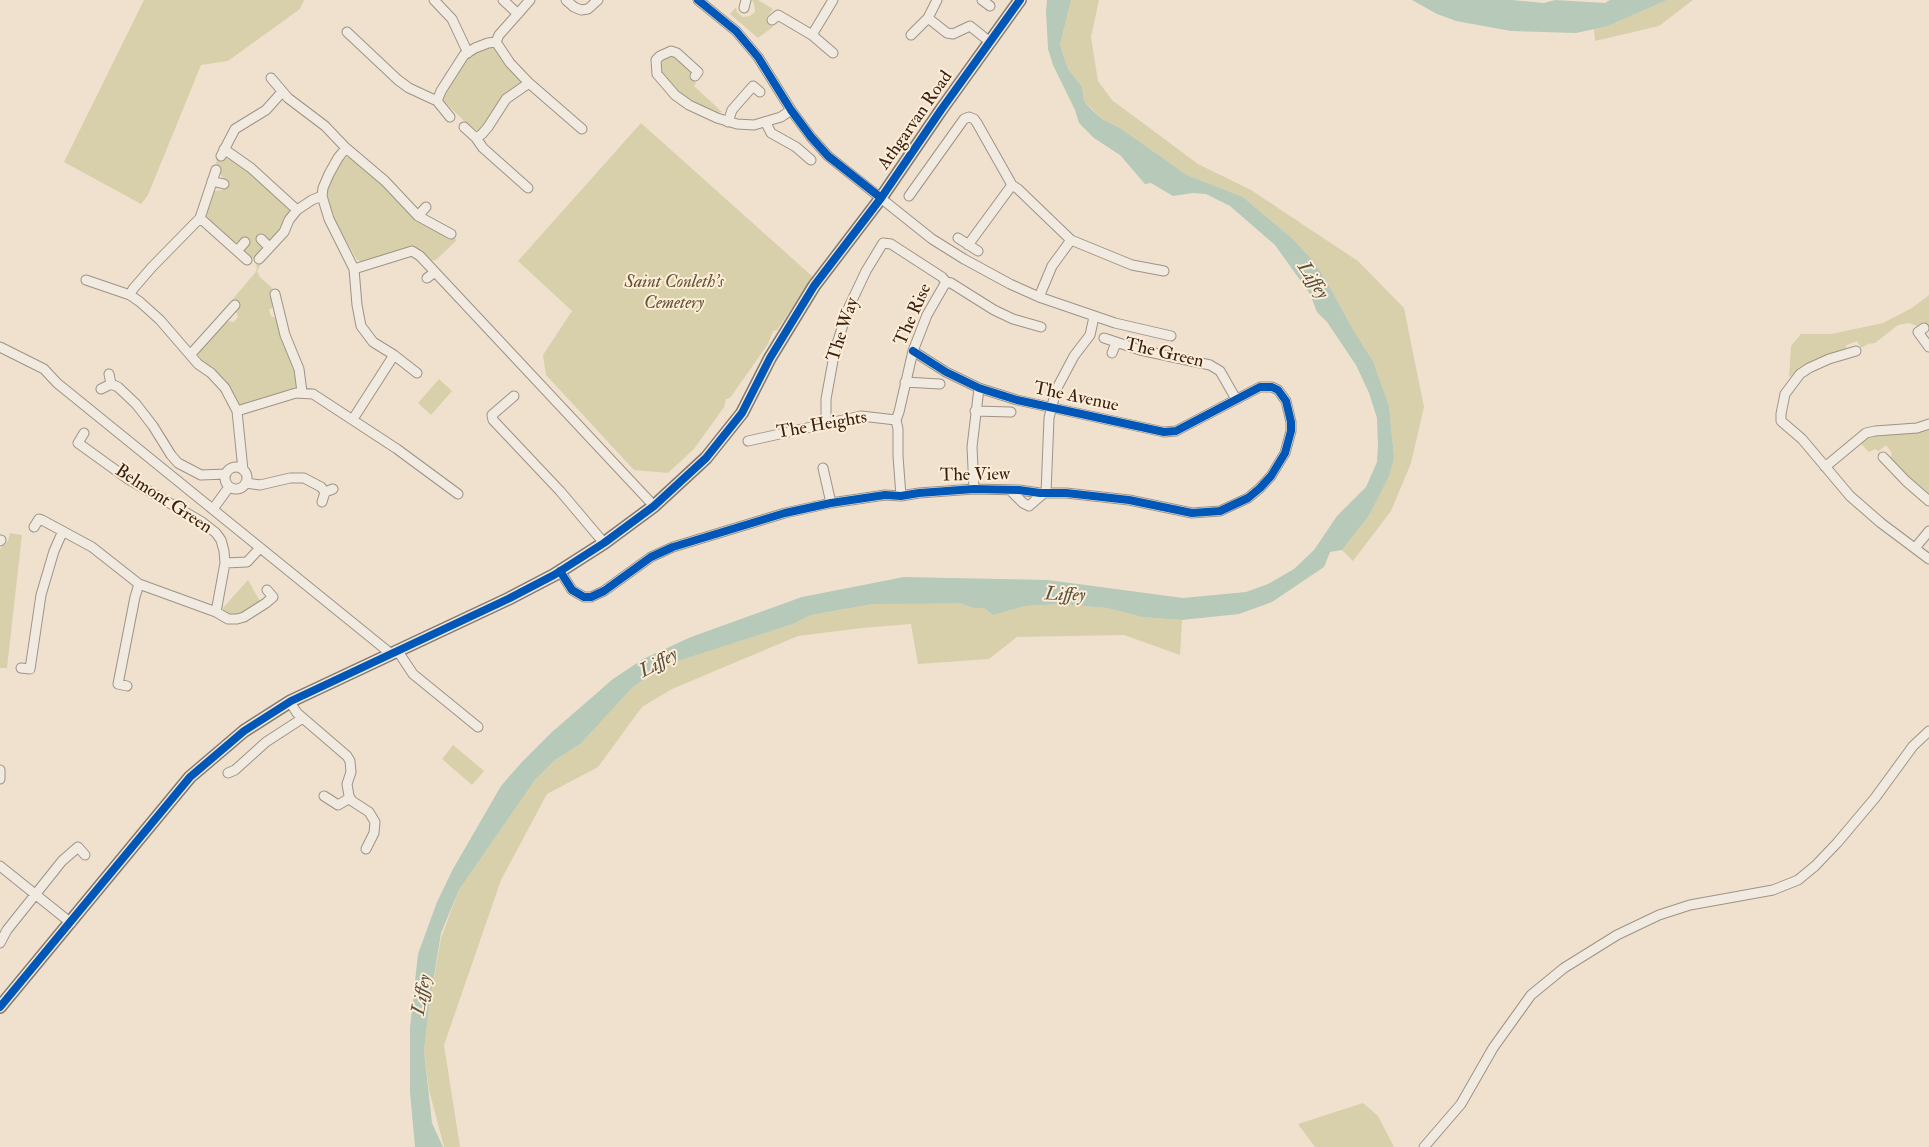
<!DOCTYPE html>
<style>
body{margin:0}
canvas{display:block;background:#efe1ce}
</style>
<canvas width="1929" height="1147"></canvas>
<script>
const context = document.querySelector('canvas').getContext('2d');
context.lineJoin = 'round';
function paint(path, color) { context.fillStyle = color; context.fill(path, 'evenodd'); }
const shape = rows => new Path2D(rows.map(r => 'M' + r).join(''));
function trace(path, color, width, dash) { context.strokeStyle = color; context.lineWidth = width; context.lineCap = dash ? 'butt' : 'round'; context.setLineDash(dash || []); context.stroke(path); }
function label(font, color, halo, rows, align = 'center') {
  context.font = font + ' "IM FELL Double Pica",serif'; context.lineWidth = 4; context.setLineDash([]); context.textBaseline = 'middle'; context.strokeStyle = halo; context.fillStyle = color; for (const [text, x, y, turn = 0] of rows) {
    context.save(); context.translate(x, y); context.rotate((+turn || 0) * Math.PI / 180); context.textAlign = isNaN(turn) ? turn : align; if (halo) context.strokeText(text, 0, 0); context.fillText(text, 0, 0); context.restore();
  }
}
paint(shape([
 [144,0,304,0,300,9,228,61,201,65,148,195,141,204,64,162],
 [752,0,758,0,773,9,766,18,773,27,758,38,730,14,736,7,737,12,743,17,750,16,755,12,754,4],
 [1071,0,1099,0,1091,37,1098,81,1112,100,1198,164,1251,190,1358,261,1404,308,1424,407,1411,463,1391,511,1353,561,1342,550,1368,517,1394,457,1389,406,1373,361,1355,333,1326,280,1314,262,1294,240,1243,197,1187,175,1120,128,1102,119,1084,101,1082,87,1068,69,1060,45],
 [1667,0,1693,0,1659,26,1595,41,1594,29,1608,26],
 [491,46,494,48,520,79,521,83,503,97,493,110,487,123,478,131,464,121,443,100,446,91,467,59,473,53],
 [674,55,691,69,689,77,696,83,694,86,722,112,718,113,704,110,701,105,693,104,681,95,670,84,660,72,660,64,665,57],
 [641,123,813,277,777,330,773,331,768,344,730,398,726,399,724,407,694,449,668,473,634,470,546,375,543,355,572,311,518,261],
 [227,156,247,169,290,211,282,229,272,240,266,239,261,245,263,248,260,262,261,264,257,271,260,277,280,295,274,306,269,310,271,316,278,319,292,353,299,387,244,406,240,405,201,360,198,354,226,321,234,322,238,317,236,311,238,306,232,300,255,273,257,268,255,259,250,258,243,250,240,241,234,243,206,216,214,191,223,190,226,181,214,167,218,158,223,158],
 [349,156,395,194,416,221,457,240,436,260,431,261,420,250,412,247,361,261,357,260,336,223,328,198,328,188,334,172,343,160],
 [1929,295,1929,329,1924,322,1917,326,1909,323,1898,325,1875,343,1868,344,1861,348,1857,341,1847,345,1844,351,1802,368,1789,377,1791,346,1801,334,1831,334,1883,323,1912,308],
 [439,379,452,391,431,415,418,403],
 [1929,429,1929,494,1892,463,1890,459,1892,453,1886,445,1879,451,1875,449,1869,452,1860,443,1878,433],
 [10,533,22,535,7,668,0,668,0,549,8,541],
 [248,580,261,603,236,616,223,612,221,610],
 [910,602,959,603,973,608,984,608,993,615,1025,606,1062,604,1107,608,1142,617,1182,620,1180,655,1124,635,1017,637,989,659,918,664,911,624,862,628,798,636,672,689,642,707,598,767,547,794,501,880,444,1045,460,1147,444,1147,429,1090,424,1051,429,1007,441,938,459,890,535,780,555,760,584,739,632,688,669,664,793,624,811,615,873,604],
 [453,745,484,771,472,785,442,759],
 [1363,1103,1378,1116,1394,1147,1315,1147,1298,1124]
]), '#d8d0ab');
paint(shape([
 [1047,0,1071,0,1060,45,1068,69,1082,87,1084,101,1091,109,1102,119,1120,128,1187,175,1243,197,1294,240,1314,262,1326,280,1355,333,1373,361,1389,406,1394,457,1389,476,1368,517,1342,550,1330,552,1324,567,1272,602,1239,614,1182,620,1142,617,1107,608,1062,604,1025,606,993,615,984,608,973,608,959,603,873,604,811,615,793,624,669,664,654,673,632,688,581,743,555,760,535,780,459,890,441,933,429,1007,424,1051,432,1123,443,1147,415,1147,410,1092,410,1028,418,954,437,902,453,869,501,786,521,763,552,732,613,679,643,659,691,637,802,597,904,577,1048,580,1183,598,1246,592,1268,584,1294,569,1314,550,1337,516,1366,487,1377,462,1378,445,1377,418,1369,393,1356,365,1327,322,1317,312,1310,294,1275,245,1230,206,1206,194,1193,193,1173,196,1151,183,1145,184,1120,155,1094,138,1079,123,1075,110,1053,65,1048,49,1046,11],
 [1412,0,1512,0,1544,3,1555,0,1605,3,1610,0,1667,0,1608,26,1576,33,1511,31,1456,21,1437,14]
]), '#b7c9b8');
const minor = shape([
 [434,0,452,19,468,53],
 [503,0,518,14],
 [566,0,574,7,581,10,588,9,598,0],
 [698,0,736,31,758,57,791,110,811,137,828,156,932,239,964,259,1010,284,1039,297,1115,323,1171,336],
 [982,0,990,6],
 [744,8,746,0],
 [928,18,947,33,953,34,970,26,990,42],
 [772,20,778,15,812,35,833,53],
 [347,32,398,80,409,88,437,101],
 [812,35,833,0],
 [911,35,928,18,937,0],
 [496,42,510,63,529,83,582,129],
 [695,76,698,72,677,53,671,51,660,56,656,60,657,74,675,95,689,105,717,118,737,124,754,125,781,117,791,110],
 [271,78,288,98,325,126,346,148,385,181,418,216,451,234],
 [450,117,437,101,441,91,464,55,475,48,488,43,496,42,499,35,530,0],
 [728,122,732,110,753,86,760,92],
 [766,123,771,133,796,147,811,160],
 [464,127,476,138,483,148,528,188],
 [476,138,482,134,488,127,506,99,529,83],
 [346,148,338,158,329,174,323,188,322,196,329,219,354,269,357,305,361,326,373,342,394,355,417,373],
 [224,149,251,168,297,210],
 [221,156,235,129,266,110,282,92],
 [212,181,224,184],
 [909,196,964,119,969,117,974,119,977,123,1012,185,1018,189,1071,240,1132,265,1164,271],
 [418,216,426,207],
 [200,218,247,260],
 [958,238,978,251],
 [261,239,269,247],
 [968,245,1012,185],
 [237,251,245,242],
 [259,259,284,232,289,220,297,210,312,200,322,196],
 [354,269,412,251,420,256,654,506],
 [427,278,435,272],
 [86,280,130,295,140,302,160,320,198,364,211,373,225,388,237,411,243,470],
 [275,294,285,335,299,369,302,392],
 [130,295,133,289,152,267,200,218,216,170],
 [1039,297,1052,266,1071,240],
 [1924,328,1918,332,1929,347],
 [1104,338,1140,350,1210,365,1220,371,1236,399],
 [0,347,44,369,57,383,390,653],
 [1856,351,1829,359,1809,368,1800,374,1785,394,1781,414,1781,421,1802,439,1850,496,1881,523,1929,559],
 [1112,353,1116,343],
 [190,355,235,305],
 [109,374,111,384,118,387,136,404,153,426,171,455,178,463,201,475,226,474],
 [905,382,940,384],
 [101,389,111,384],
 [514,396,492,415,493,420,560,491,604,543],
 [237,411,296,393,313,394,397,449,458,494],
 [975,411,1011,412],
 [353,419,394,355],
 [826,423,826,399,835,350,848,309,866,271,883,243,891,244,942,277,946,282,951,283,994,310,1013,319,1041,327],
 [84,433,78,443,128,479,202,522,216,533,221,540,224,551,225,563,216,612],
 [748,441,861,416,896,420],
 [1883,457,1906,481,1929,501],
 [1825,467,1866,433,1875,431,1917,428,1929,424],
 '225 478a11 11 0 1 1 22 0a11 11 0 1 1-22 0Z',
 [823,468,831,503],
 [246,483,260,485,290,478,304,478,321,487,325,492,333,489],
 [974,489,972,447,979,388],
 [1010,490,1023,503,1029,506,1044,493],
 [1046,493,1049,418,1056,390,1074,356,1090,335,1094,317],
 [901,496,898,456,898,429,896,420,899,412,913,351,927,315,946,282],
 [322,502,325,492],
 [213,509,229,487],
 [34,527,39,519,42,520,92,547,139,584,216,612,228,619,237,619,244,617,266,603,273,597,267,590],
 [0,541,1,540],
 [1915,548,1929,531],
 [225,563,247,562,260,548],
 [560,571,572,590,584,597,591,597,604,591,651,557,673,547,785,513,831,503,885,495,901,496,919,493,974,489,1019,490,1040,493,1066,493,1129,500,1192,513,1220,511,1248,498,1260,488,1271,476,1285,453,1291,431,1291,422,1286,401,1278,390,1272,387,1260,387,1176,431,1164,432,1017,400,979,388,946,372,913,351],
 [397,650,413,674,478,727],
 [21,668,30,669,41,595,54,551,62,533],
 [127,686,118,684,135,597,139,584],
 [290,702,297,713,347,756,350,761,351,772,347,784,349,796,352,801,369,812,375,822,374,833,366,849],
 [0,770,0,779],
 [228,773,235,770,266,742,303,718],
 [324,796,338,805,350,798],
 [0,866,71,923],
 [0,943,7,930,62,861,78,847,85,855],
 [1424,1147,1461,1104,1493,1048,1531,995,1564,968,1617,935,1659,915,1690,905,1773,890,1798,880,1815,866,1837,843,1875,798,1913,746,1929,731]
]);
const major = shape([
 [0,1007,190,777,244,731,291,701,508,599,554,575,604,543,654,506,706,458,742,413,770,358,814,286,881,198,941,110,1020,0]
]);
trace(minor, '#9e9386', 11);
trace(major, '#84796e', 14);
trace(minor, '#f1eae0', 9);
trace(major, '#eee6db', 11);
trace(shape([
 [698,0,736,31,758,57,791,110,811,137,828,156,881,198],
 [560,571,572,590,584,597,591,597,604,591,651,557,673,547,785,513,831,503,885,495,901,496,919,493,974,489,1019,490,1040,493,1066,493,1129,500,1192,513,1220,511,1248,498,1260,488,1271,476,1285,453,1291,431,1291,422,1286,401,1278,390,1272,387,1260,387,1176,431,1164,432,1017,400,979,388,946,372,913,351],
 [0,1007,190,777,244,731,291,701,508,599,554,575,604,543,654,506,706,458,742,413,770,358,814,286,881,198,941,110,1020,0]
]), '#0057b8', 8);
label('18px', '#372014', '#feedd6', [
 ["Athgarvan Road",916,121,-55],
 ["The Rise",914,315,-66],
 ["The Way",844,330,-72],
 ["The Green",1164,354,13],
 ["The Avenue",1076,398,12],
 ["The Heights",822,426,-10],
 ["The View",975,476,-1],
 ["Belmont Green",163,500,33]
]);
label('italic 18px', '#625139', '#feedd6', [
 ["Saint Conleth's",674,283],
 ["Cemetery",674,304]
]);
label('italic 19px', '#565042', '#feedd6', [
 ["Liffey",1312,281,56],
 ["Liffey",1065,596,2],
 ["Liffey",659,664,-29],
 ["Liffey",423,995,-80]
]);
</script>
